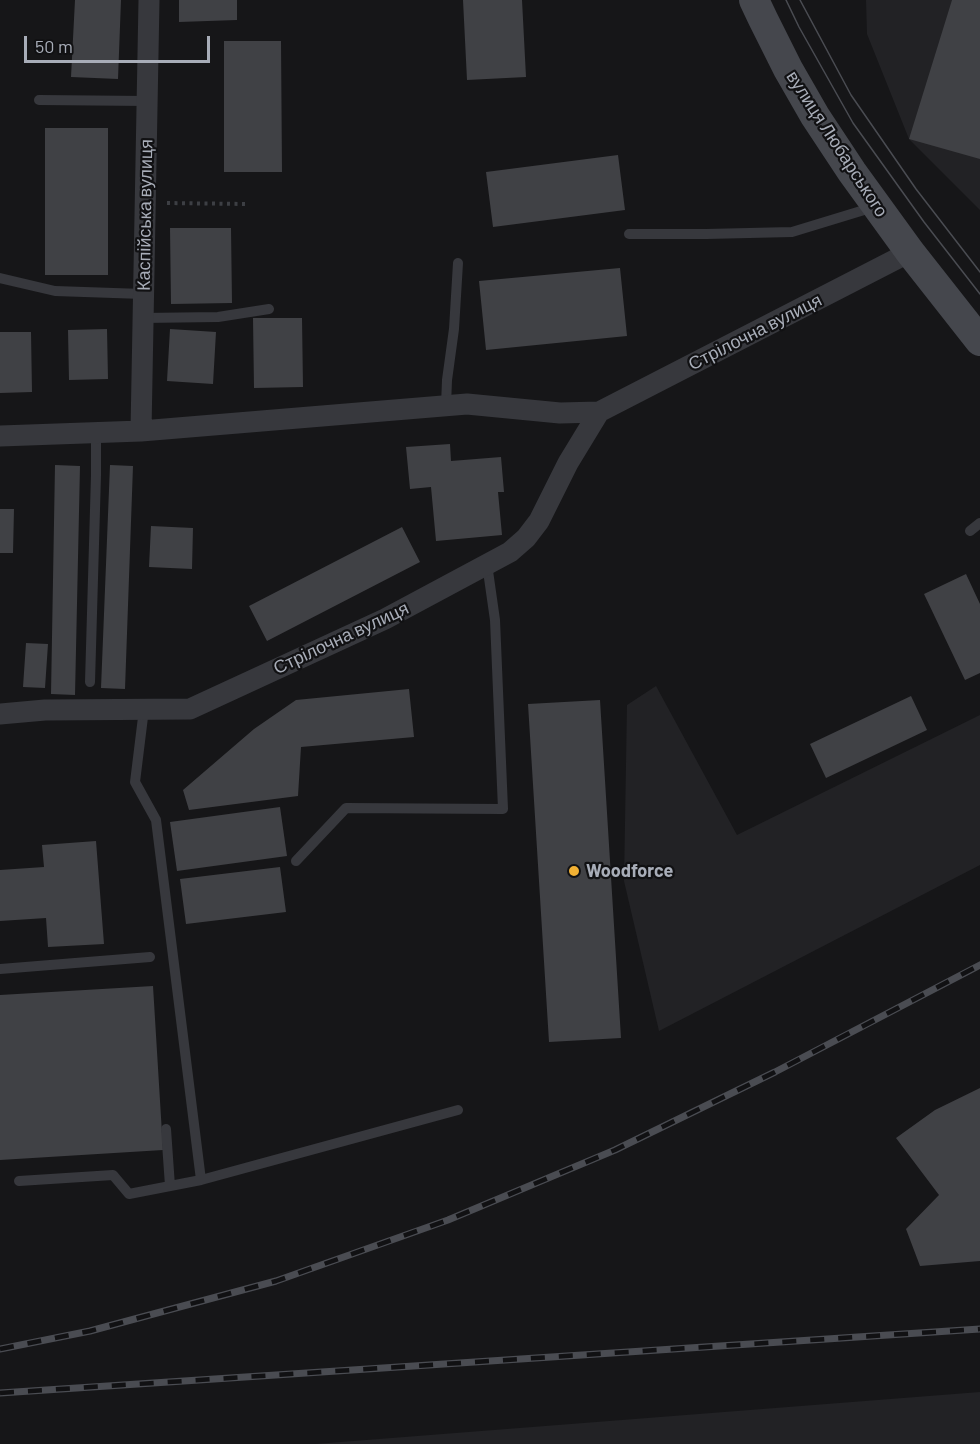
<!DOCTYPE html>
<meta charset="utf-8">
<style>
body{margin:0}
#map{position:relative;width:980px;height:1444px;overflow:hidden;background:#161618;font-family:Barlow,sans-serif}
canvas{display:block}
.scale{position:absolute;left:24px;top:36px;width:186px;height:27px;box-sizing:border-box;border:3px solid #a8adb8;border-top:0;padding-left:8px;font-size:18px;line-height:21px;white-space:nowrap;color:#a8adb8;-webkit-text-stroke:4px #111113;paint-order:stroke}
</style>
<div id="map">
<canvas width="980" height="1444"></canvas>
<div class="scale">50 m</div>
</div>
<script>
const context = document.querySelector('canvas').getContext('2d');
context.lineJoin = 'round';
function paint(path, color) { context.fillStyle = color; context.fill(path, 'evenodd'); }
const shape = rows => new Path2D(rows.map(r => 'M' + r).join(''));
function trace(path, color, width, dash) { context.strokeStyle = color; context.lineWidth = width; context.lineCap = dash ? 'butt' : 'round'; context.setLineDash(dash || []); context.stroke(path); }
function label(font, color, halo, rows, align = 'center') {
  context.font = font + ' Barlow,sans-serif'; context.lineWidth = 4.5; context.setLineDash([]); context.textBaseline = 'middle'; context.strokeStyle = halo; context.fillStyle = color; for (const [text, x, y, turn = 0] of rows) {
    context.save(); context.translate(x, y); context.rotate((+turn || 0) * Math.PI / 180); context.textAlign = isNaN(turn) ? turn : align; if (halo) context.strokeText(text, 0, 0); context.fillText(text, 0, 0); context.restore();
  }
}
paint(shape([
 [866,0,980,0,980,210,909,139,867,34],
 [656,686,737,835,980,715,980,865,659,1031,624,881,627,705],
 [980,1392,980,1444,315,1444]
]), '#222225');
paint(shape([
 [75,0,121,0,118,79,71,77],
 [179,0,237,0,237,20,179,22],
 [463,0,522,0,526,77,467,80],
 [952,0,980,0,980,159,909,139],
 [224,41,281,41,282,172,224,172],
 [45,128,108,128,108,275,45,275],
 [618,155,625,210,493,227,486,172],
 [170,228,231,228,232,303,171,304],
 [620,268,627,336,486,350,479,281],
 [253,318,302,318,303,387,254,388],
 [107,329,108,379,69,380,68,330],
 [170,329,216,332,213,384,167,381],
 [0,332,31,332,32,392,0,393],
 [450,444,451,461,501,457,504,492,498,492,502,535,436,541,431,487,410,489,406,447],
 [55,465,80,466,75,695,51,694],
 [110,465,133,466,125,689,101,688],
 [0,509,14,509,13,553,0,553],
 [151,526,193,528,192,569,149,567],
 [402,527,420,562,267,641,249,606],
 [966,574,980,604,980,673,965,680,924,594],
 [26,643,48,644,45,688,23,687],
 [409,689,414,737,301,747,298,796,189,810,183,790,254,729,296,700],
 [911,696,927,730,826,778,810,744],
 [600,700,621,1038,549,1042,528,704],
 [280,807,287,856,177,871,170,822],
 [96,841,104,944,48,947,46,918,0,921,0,870,44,867,42,845],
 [280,867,286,912,186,924,180,879],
 [153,986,163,1150,0,1160,0,995],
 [980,1088,980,1261,920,1266,906,1229,939,1195,896,1138,935,1110]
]), '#404145');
trace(shape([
 [167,203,246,204]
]), '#3d3f44', 4, [3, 4.5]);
trace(shape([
 [39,100,147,101],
 [629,234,706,234,792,232,874,207],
 [0,278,55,291,143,294],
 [142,318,218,317,269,309],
 [446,406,447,380,454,329,458,263],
 [970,531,980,523],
 [90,682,96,475,96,433],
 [296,861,346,808,503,809,495,620,487,564],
 [0,969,150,957],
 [166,1129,170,1186],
 [201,1180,458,1110],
 [19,1181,113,1175,129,1194,201,1180,156,820,135,782,144,709]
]), '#37383d', 10);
trace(shape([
 [141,431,149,0],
 [0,436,141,431,467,404,560,413,599,412,910,252],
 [0,714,45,710,190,709,385,619,510,552,526,538,539,521,568,463,599,412]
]), '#37383d', 21);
trace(shape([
 [754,0,763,19,788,69,815,116,852,172,910,252,980,341]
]), '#45474d', 30);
trace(shape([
 [786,0,799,27,853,123,924,222,980,294],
 [800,0,851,95,916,189,980,272]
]), '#4a4c52', 1.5);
const rail = shape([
 [0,1349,90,1331,276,1281,448,1220,615,1150,775,1072,980,965],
 [0,1393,980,1329]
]);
trace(rail, '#4a4c52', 7);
trace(rail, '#111113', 4.5, [14]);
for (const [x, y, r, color] of [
 [574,871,6,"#f2b134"]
]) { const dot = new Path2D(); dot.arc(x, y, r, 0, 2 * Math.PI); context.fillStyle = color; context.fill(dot); trace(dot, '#111113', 2); }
label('18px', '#a8adb8', '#111113', [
 ["вулиця Любарського",837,144,57],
 ["Каспійська вулиця",145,215,-89],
 ["Стрілочна вулиця",755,332,-27],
 ["Стрілочна вулиця",341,638,-25]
]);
label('bold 18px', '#a8adb8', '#111113', [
 ["Woodforce",586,871]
], 'left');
</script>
